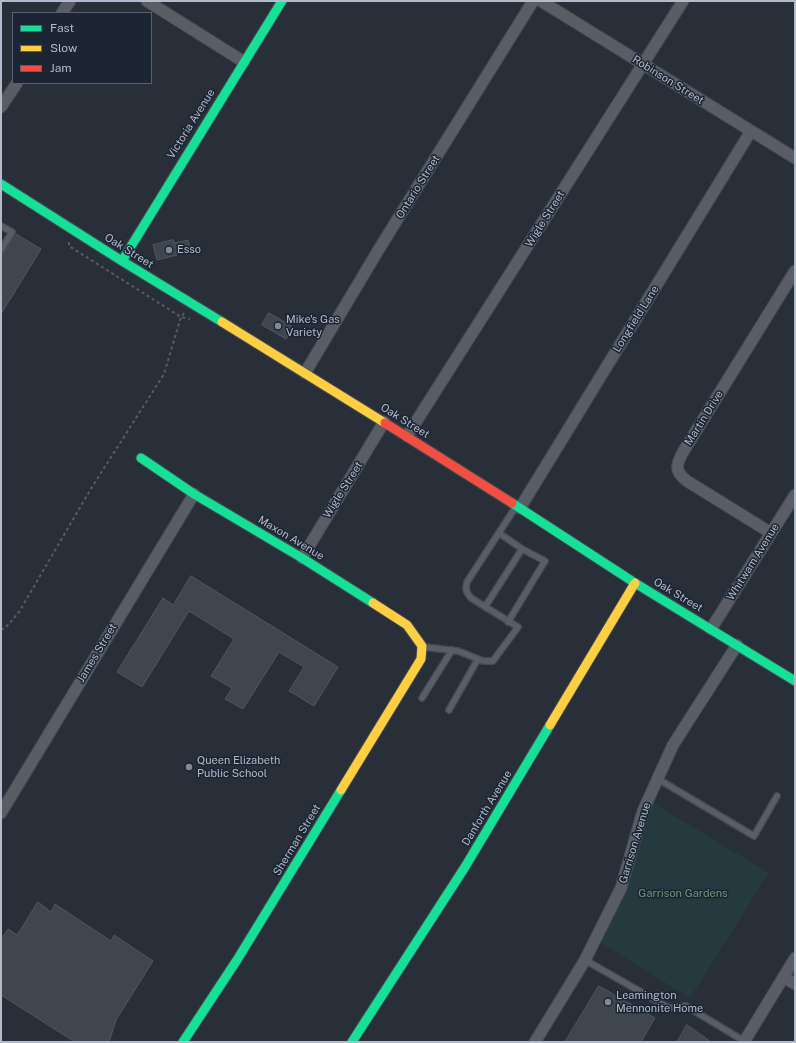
<!DOCTYPE html>
<html>
<head>
<meta charset="utf-8">
<style>
  body { margin:0 }
  #map { position:relative; width:796px; height:1043px; overflow:hidden; background:#282f39; font-family:"Public Sans",sans-serif }
  canvas { display:block }
  .frame { position:absolute; inset:0; border:2px solid #b2bbca; pointer-events:none }
  .legend { position:absolute; left:12px; top:12px; width:140px; height:72px; box-sizing:border-box; background:#1b2534; border:1px solid #576170; margin:0; padding:5px 7px; list-style:none; font-size:12px; color:#b2bbca }
  .legend li { display:flex; align-items:center; gap:8px; height:20px }
  .legend b { width:20px; border:1px solid #576170 }
</style>
</head>
<body>
<div id="map">
<canvas width="796" height="1043"></canvas>
<div class="frame"></div>
<ul class="legend">
<li><b style="height:5px;background:#16e098"></b>Fast</li>
<li><b style="height:5px;background:#ffcf43"></b>Slow</li>
<li><b style="height:5px;background:#f24e42"></b>Jam</li>
</ul>
</div>
<script>
const ctx = document.querySelector('canvas').getContext('2d');
ctx.lineJoin = 'round';
function fill(path, color) { ctx.fillStyle = color; ctx.fill(path, 'evenodd'); }
function stroke(path, color, width, dash) { ctx.strokeStyle = color; ctx.lineWidth = width; ctx.lineCap = dash ? 'butt' : 'round'; ctx.setLineDash(dash || []); ctx.stroke(path); }
function drawText(font, color, halo, rows, align = 'center') {
  ctx.font = font + ' "Public Sans",sans-serif'; ctx.lineWidth = 3; ctx.setLineDash([]); ctx.textBaseline = 'middle'; ctx.strokeStyle = halo; ctx.fillStyle = color; for (const [text, x, y, turn = 0] of rows) {
    ctx.save(); ctx.translate(x, y); ctx.rotate((+turn || 0) * Math.PI / 180); ctx.textAlign = isNaN(turn) ? turn : align; if (halo) ctx.strokeText(text, 0, 0); ctx.fillText(text, 0, 0); ctx.restore();
  }
}
fill(new Path2D(`
  M648,800L769,873L690,998L595,939L621,888Z`), '#253a3f');
const building = new Path2D(`
  M16,234L41,249L1,314V258Z
  M173,240L174,243L188,240L190,249L176,252L177,255L157,260L153,245Z
  M269,313L293,327L286,339L262,325Z
  M191,576L338,667L314,706L289,691L304,667L279,652L243,709L225,699L232,688L211,676L234,639L189,611L142,687L117,672L163,598L173,605Z
  M38,902L51,912L55,904L111,941L114,935L153,961L116,1020L109,1042H75L1,995V940L8,929L17,935Z
  M599,986L655,1018L641,1042H565Z
  M687,1025L711,1042H677Z`);
fill(building, '#40464e');
stroke(building, '#505760', 1);
const lane = new Path2D(`
  M1,226L12,232L1,250
  M499,533L522,549L545,561L508,622
  M485,607L522,549
  M424,647L458,651L483,661H493L518,627L471,598C466,592 465,589 467,582L515,508
  M422,698L452,650
  M449,710L478,659
  M658,779L754,836L777,796
  M585,960L669,1008L686,1006L744,1041`);
const street = new Path2D(`
  M147,1L244,62
  M541,1L795,158
  M62,13L70,1
  M1,107L17,83
  M305,373L379,249L533,1
  M407,436L683,1
  M520,508L751,131
  M771,533L687,481C674,471 676,465 683,452L795,271
  M302,558L384,422
  M711,629L795,495
  M1,813L194,494
  M783,977L795,984
  M535,1042L585,960L621,888L643,811L673,745L737,645
  M744,1042L795,958`);
const fast = new Path2D(`
  M1,184L122,261L222,322
  M122,261L282,1
  M141,458L194,494L302,558L373,603
  M512,503L635,583L795,681
  M183,1042L237,960L341,790
  M352,1042L465,867L550,725`);
const slow = new Path2D(`
  M222,322L385,423
  M550,725L635,583
  M341,790L421,659L422,646L407,625L373,603`);
const jam = new Path2D(`
  M385,423L512,503`);
stroke(lane, '#454a51', 8);
stroke(street, '#454a51', 13);
stroke(fast, '#454a51', 11);
stroke(slow, '#454a51', 11);
stroke(jam, '#454a51', 11);
stroke(new Path2D(`
  M69,242V246L181,317L190,319
  M1,630L8,625L19,612L92,487L164,374L181,317L184,313`), '#565d64', 2, [3, 3]);
stroke(lane, '#595e66', 5.5);
stroke(street, '#595e66', 11);
stroke(fast, '#16e098', 9);
stroke(slow, '#ffcf43', 9);
stroke(jam, '#f24e42', 9);
for (const [x, y, r, color] of [
  [169,250,4,"#828a97"],
  [278,326,4,"#828a97"],
  [189,767,4,"#828a97"],
  [608,1002,4,"#828a97"]
]) { const dot = new Path2D(); dot.arc(x, y, r, 0, 2 * Math.PI); ctx.fillStyle = color; ctx.fill(dot); stroke(dot, '#1b2534', 1.5); }
drawText('11px', '#b2bbca', '#1b2534', [
  ["Robinson Street",668,80,32],
  ["Victoria Avenue",191,124,-58],
  ["Ontario Street",418,187,-58],
  ["Wigle Street",545,219,-58],
  ["Oak Street",129,251,32],
  ["Longfield Lane",636,319,-58],
  ["Martin Drive",704,418,-58],
  ["Oak Street",405,421,32],
  ["Wigle Street",343,490,-58],
  ["Maxon Avenue",291,538,31],
  ["Whitwam Avenue",753,562,-58],
  ["Oak Street",678,595,31],
  ["James Street",97,653,-59],
  ["Danforth Avenue",487,808,-59],
  ["Sherman Street",297,840,-59],
  ["Garrison Avenue",635,843,-73]
]);
drawText('11px', '#b2bbca', '#1b2534', [
  ["Esso",177,250],
  ["Mike's Gas",286,320],
  ["Variety",286,333],
  ["Queen Elizabeth",197,761],
  ["Public School",197,774],
  ["Leamington",616,996],
  ["Mennonite Home",616,1009]
], 'left');
drawText('11px', '#679d75', '#1b2534', [
  ["Garrison Gardens",683,894]
]);
</script>
</body>
</html>
